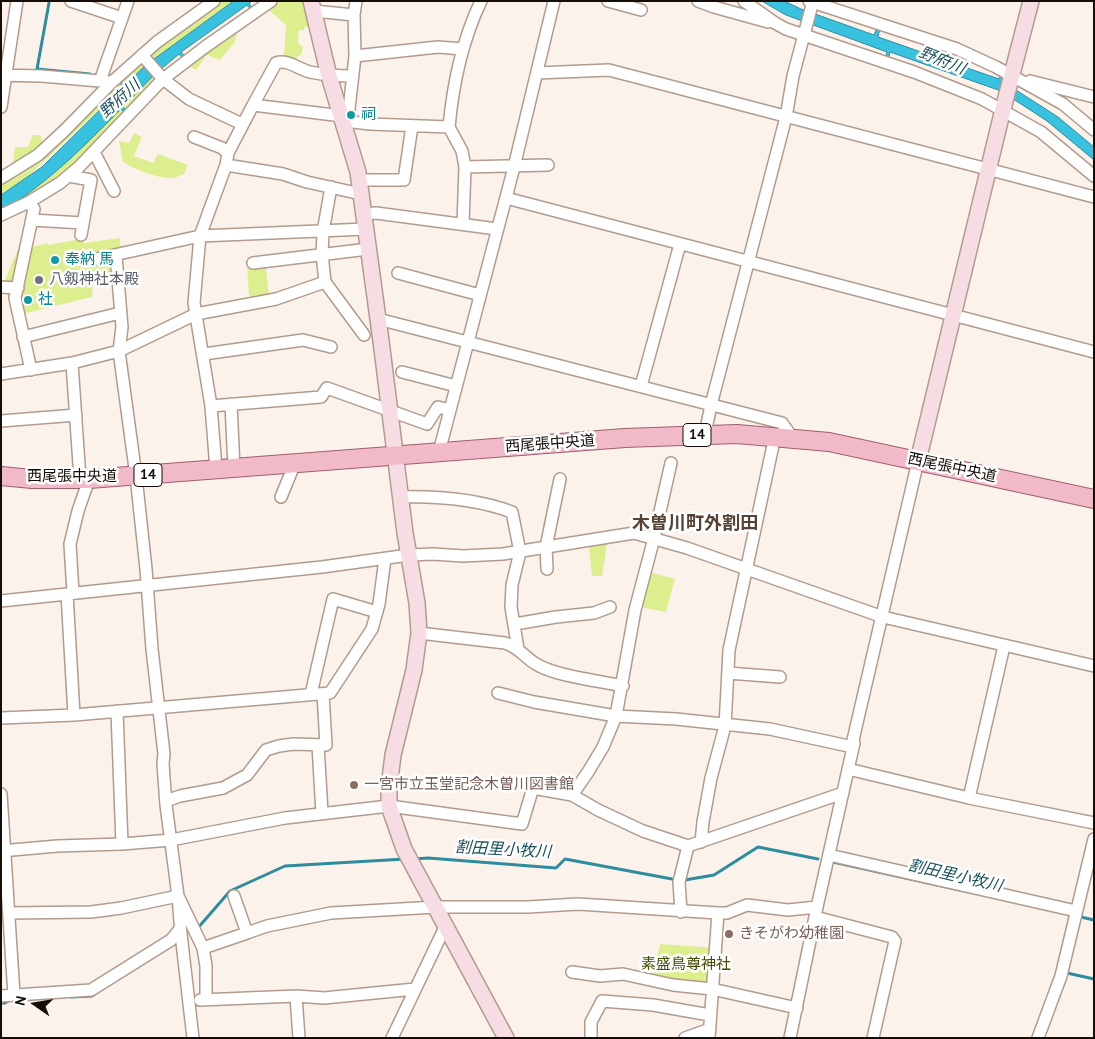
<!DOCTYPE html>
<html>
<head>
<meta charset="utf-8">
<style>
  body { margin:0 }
  #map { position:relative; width:1095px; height:1039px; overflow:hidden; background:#fcf2ec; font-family:"PT Sans",sans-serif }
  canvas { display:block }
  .frame { position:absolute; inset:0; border:2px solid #150d08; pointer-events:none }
  .north { position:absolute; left:10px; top:979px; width:50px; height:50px; -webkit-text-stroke:4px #fff; paint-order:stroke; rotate:283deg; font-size:14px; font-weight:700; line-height:20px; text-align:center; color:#150d08 }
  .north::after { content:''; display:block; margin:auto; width:18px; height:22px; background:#150d08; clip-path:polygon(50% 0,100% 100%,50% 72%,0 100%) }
</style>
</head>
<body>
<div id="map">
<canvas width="1095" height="1039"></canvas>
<div class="frame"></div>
<div class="north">N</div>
</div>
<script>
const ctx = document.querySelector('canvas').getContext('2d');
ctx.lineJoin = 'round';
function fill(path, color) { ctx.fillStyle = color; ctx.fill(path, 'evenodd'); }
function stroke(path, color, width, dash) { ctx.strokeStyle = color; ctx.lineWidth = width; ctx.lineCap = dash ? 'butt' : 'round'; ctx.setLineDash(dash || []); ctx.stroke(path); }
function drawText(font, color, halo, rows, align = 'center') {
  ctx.font = font + ' "PT Sans","Noto Sans JP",sans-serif'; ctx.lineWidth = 5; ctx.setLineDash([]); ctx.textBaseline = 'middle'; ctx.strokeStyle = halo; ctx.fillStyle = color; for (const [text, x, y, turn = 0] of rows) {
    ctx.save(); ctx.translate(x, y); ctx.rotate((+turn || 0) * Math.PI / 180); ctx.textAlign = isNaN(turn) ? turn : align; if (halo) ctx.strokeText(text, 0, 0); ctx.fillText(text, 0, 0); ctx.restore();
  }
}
fill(new Path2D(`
  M217,1H234L152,61L149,57V51Z
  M276,1H305L313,30L305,26L304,30H299L298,43L303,47L301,55L297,56L296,61L284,56L286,25L269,10Z
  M228,32L237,33L235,42L220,60L207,55L196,70L191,67Z
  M138,61L146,65L22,182L1,193V180L22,164L13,163L15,147H28L33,135H41L43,150Z
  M154,75L157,77L156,83L70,167L25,202L8,207L49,178L98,132Z
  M134,133L142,137L134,156L153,163L158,154L188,165L184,174C180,175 176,178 172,178C159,179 134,169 123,162L119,141L129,143Z
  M120,238L121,262L115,272L93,276L92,297L22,314H11L5,280L17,251L48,243L47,247L48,245L81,239L83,243Z
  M265,262L269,294L252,298L249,296L247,265Z
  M608,537L602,576H592L588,540Z
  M649,572L675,579L666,612L640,607Z
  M660,944L715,948L712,989L652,980Z`), '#ddee8f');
const water = new Path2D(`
  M234,1H252L249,3L254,11L253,12L247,5L181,52L187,58L184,60L179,54L154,75L123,107L127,111L125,113L121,109C93,137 66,165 34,189C24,196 14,205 1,209V195L42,167L123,87L118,81L119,80L125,85L146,65Z
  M762,1H784L801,9L874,35L877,28H880L878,37L999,79L1003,72L1005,73L1002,81L1058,117L1094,147V160L1047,121L1001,91L890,52L888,60L885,59L887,52L786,15Z`);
fill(water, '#38c2e0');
stroke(water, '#2e8c9f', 1);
stroke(new Path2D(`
  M49,3L37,69L90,74
  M414,859L428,858L556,868L565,859L672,879L685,880L714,875L758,847L818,859
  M833,862L969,892
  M1081,917L1094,920
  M197,929L230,891L285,866L405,859
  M1067,973L1094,979
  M71,997L92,996L96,993
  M1,1003H5L9,1000`), '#2e8c9f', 3);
const street = new Path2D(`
  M71,1L122,18
  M608,1L641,10
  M698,1L714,7L768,22
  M744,1L775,23L786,29L914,72L982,99L1041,132L1094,176
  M809,1L957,49L996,67L1063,104L1094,130
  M314,11L354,15
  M142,55L163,79L189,99L242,124
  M355,56L438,47L463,49
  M537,73L609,70L1094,197
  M1,75L41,76L112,82
  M100,81L128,1
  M1030,81L1094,97
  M253,105L276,63C288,59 298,69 310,72C324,75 338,76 353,76
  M1,107L17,1
  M342,116L353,122L370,124L449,127C453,83 462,41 481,1
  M449,127L462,151L465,167L463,224
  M194,137L222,148L228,153
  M94,152L114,191
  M226,165L283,174L307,182L361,194
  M465,167L548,165
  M69,176L91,180L81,235
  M1,178L38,155L65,130L112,82L157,42L214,1
  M359,180H404L412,126
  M506,198L1094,352
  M29,202L34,209L15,298L31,370
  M363,214L376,213L497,229
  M1,215L29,202L60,183L79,167L163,79L205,47L271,1
  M32,220L83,223
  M116,256L122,327L119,351L136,476L146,569L152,649L164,754L163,764L166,805L178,896L181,934L193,1038
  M96,259L200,236L366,229
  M253,263L368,249
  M398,273L480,295
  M325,282L322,254L323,232L331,187
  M1,287L18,288
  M378,319L782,423L792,437
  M23,337L120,313
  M204,354L303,340L331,347
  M72,363L80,479
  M402,372L456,386
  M1,374L72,363L119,351L196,314L276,299L325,282L364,335
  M641,386L680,244
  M231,404L234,468
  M211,406L321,397L327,388L427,424L438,407L450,410
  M1,421L76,415
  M705,434L711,405L786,117L793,76L813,1
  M439,452L514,167L554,1
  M216,469L211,406L194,303L200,236L226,165L228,153L253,105L342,116L349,109L355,56L354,15L356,1
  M281,497L295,463
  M401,497C438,496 476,499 512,512L520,552L512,585L511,607L518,649
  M547,569L546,547L560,479
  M73,593L70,544L78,511L89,479
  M67,594L74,715
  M1,601L322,567L409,555L433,554L463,556L503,554L634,533L687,548L883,617L1094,666
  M515,624L556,617L594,613L610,607
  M419,633L505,643C519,647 524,657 536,664C555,676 600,681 623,686
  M728,673L780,677
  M498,693L534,702L616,716L676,719L770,729L853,747
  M311,694L333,599L377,612
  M117,711L122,844
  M1,718L74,715L330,693L372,629L379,604L385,559
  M318,745L322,813
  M848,769L969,798L1094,823
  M1,794L14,995
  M572,795L588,772L603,747L616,716L635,610L654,538L671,463
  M969,798L1004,646
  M166,801L180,796L223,788L247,775L266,750L279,746L293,744L326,745L323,694
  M701,842L703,822L711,778L725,726L729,650L775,436
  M1,851L57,846L122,844L171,840L285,818L389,806L522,824L533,788L572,795L598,810L643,831L688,846L843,793
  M829,855L1076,911
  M234,896L247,933L267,926L331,913L436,907H528L578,904L718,913H727L747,905L788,910L817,907
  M681,912L679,882L688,846
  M9,913L91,912L121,908L178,896L203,948L206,966V999
  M815,917L892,937L895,941L873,1038
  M203,948L247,933
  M572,972L600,976L623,974L673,985L712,989L797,1008
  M1,996L91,990L171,940L180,929
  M296,996L299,1038
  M200,1000L296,996L324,998L415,989
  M392,1038L446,925
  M591,1038V1022L602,1001L653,1005L710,1015
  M685,1038L710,1029
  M709,1038L718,913
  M790,1038L817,907L854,743L853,740L918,461
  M1038,1038L1061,976L1094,839`);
const secondary = new Path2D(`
  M311,1L329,76L358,172L381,341L405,533L417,603L419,633L414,670L393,755L389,787V806L404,849L506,1038
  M918,461L1003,109L1031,1`);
const primary = new Path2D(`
  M1,476L32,479H89L625,438L737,434L829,442L1094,499`);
stroke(street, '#b29b8d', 14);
stroke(secondary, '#b29b8d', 18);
stroke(primary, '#9f5f6d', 20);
stroke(street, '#fff', 11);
stroke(secondary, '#f8dce3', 15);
stroke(primary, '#f2b9c8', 18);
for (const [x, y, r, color] of [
  [351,115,5,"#0f9aa8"],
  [55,260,5,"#0f9aa8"],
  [39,280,5,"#6b7280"],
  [28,300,5,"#0f9aa8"],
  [354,785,5,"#8d6e63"],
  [729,934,5,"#8d6e63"]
]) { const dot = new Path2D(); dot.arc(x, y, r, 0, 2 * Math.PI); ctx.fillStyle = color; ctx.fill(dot); stroke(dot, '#fff', 2); }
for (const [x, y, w] of [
  [697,435,28],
  [148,475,28]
]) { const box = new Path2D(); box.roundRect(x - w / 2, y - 11.5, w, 23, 4); ctx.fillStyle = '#fff'; ctx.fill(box); stroke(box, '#150d08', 1); }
drawText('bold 14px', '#150d08', null, [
  ["14",697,435],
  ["14",148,475]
]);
drawText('15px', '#0d838f', '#fff', [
  ["祠",361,115],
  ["奉納 馬",65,260],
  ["社",38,300]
], 'left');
drawText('15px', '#5b616d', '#fff', [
  ["八剱神社本殿",49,280]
], 'left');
drawText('15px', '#150d08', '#fff', [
  ["西尾張中央道",550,444,-4],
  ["西尾張中央道",952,468,12],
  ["西尾張中央道",72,477]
]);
drawText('15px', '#785e54', '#fff', [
  ["一宮市立玉堂記念木曽川図書館",364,785],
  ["きそがわ幼稚園",739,934]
], 'left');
drawText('15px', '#444c02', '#fff', [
  ["素盛鳥尊神社",686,965]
]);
drawText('italic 16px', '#19515d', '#fff', [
  ["野府川",942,61,22],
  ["野府川",120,99,-42],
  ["割田里小牧川",503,850,3],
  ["割田里小牧川",955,876,13]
]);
drawText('bold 18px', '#564336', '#fff', [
  ["木曽川町外割田",695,524]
]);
</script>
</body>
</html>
